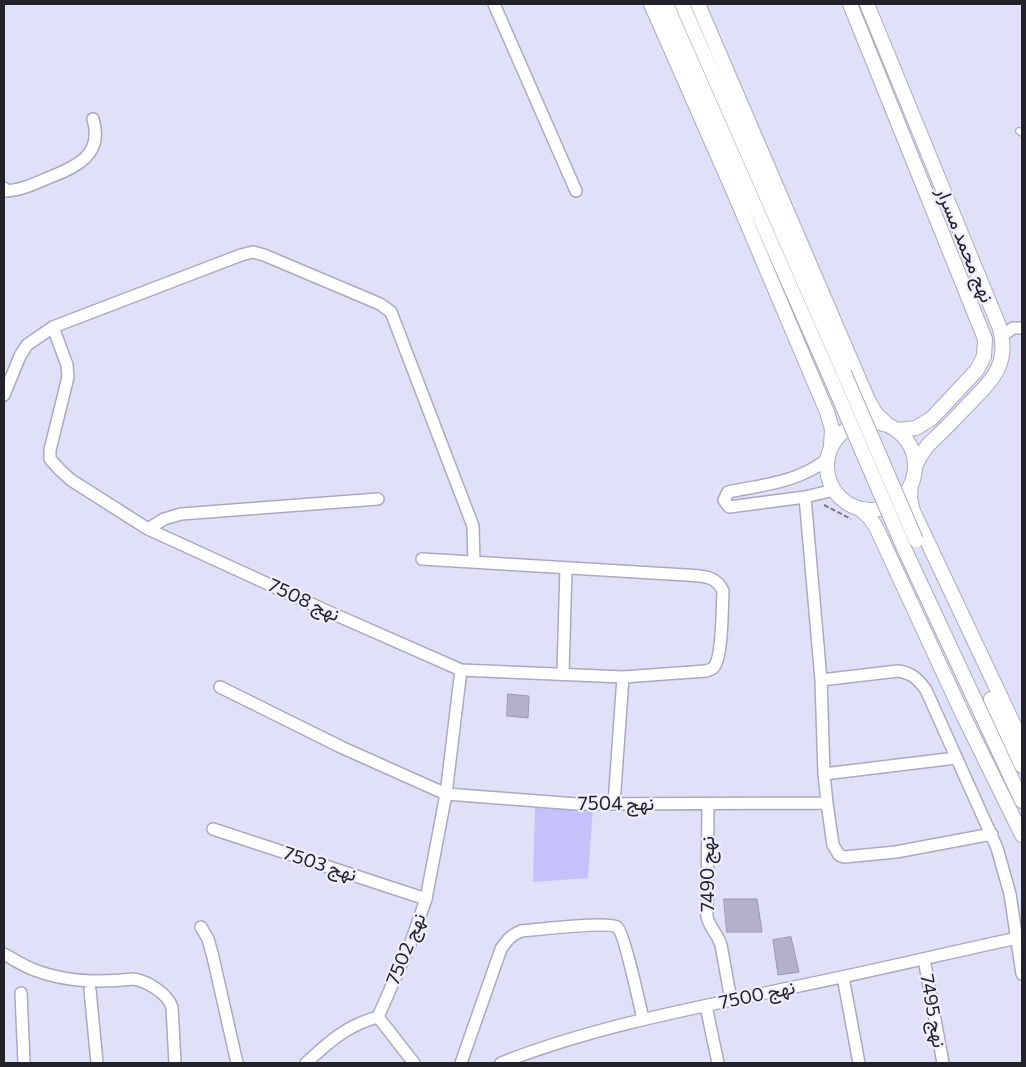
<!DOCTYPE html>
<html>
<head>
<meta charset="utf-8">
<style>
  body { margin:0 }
  #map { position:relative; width:1026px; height:1067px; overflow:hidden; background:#e1e0f9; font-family:Commissioner,sans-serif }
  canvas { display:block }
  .frame { position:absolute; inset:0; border:5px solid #23222b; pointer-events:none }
</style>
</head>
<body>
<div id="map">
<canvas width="1026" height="1067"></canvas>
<div class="frame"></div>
</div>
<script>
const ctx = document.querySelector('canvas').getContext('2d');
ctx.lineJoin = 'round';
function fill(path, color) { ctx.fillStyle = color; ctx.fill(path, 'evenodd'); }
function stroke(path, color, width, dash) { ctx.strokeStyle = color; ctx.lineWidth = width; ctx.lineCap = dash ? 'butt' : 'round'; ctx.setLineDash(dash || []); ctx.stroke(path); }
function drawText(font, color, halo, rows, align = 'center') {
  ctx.font = font + ' Commissioner,Vazirmatn,sans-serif'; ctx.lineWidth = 4.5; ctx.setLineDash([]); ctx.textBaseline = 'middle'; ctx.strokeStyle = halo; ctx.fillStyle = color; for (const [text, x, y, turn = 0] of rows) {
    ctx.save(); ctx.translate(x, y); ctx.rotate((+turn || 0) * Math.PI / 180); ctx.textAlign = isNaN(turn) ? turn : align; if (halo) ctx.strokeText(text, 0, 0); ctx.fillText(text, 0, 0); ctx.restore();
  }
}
fill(new Path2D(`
  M535,807L593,808L588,878L533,882Z`), '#c6c1fa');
const building = new Path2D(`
  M508,694L529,696L528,718L507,716Z
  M724,899H757L762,932H727Z
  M791,937L799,972L778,975L773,940Z`);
fill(building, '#b3b1c9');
stroke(building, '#9998af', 1);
const service = new Path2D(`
  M1019,131L1022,133`);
const minor = new Path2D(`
  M494,4L576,191
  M4,188L7,191C21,190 34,184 48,178C76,167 104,155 93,119
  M53,327L67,365L68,377L50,450V459L60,470L71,480L148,529L327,611L461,670L623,677L706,671C708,670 711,670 713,668C723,659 722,605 723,591C716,575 701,576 686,575L422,559
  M1002,336L1013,328H1022
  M4,395L20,356L27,345L53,327L241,255L253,252L264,255L380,304L391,312L473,526L474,562
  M827,459C800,482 762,485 728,492L724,500L729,507L805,497L834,490
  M805,497L821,680L824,774L827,803
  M148,529L164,519L181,514L378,499
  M563,673L566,568
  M821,680L898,671C912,673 918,679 926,690L997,848L1010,894L1022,974
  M220,687L343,748L446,794L577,804L827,803L833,845L839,855L844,857L896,852L992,834
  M824,774L956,758
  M614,804L623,677
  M708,804L707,917C710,928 718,935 721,945L731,1000
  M213,829L426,899
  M201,927L208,939L213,957L237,1063
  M4,954C13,959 22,965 32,969C64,982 99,983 133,979C147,981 167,993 172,1007L175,1063
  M924,959L943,1063
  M843,977L859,1063
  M90,990L97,1063
  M21,993L24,1063
  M706,1006L718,1063
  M378,1017L414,1063
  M306,1063C329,1042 347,1025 378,1017L411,942L426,899L446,794L461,670
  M461,1063L501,949C507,940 511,935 521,931C536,930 607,921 617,927C624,932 640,1006 643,1019
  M501,1063C595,1026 695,1008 794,987C869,972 943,954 1017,938`);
const tertiary = new Path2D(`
  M651,4L735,195L827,412L832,429L831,446
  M666,4L831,379
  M682,4L844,373
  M698,4L868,400L876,414L888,425
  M850,4L985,339L984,356L977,370L932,418L916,428L897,430
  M867,4L999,326C1011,365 991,381 966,407C954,420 941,433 928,445L921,455L915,466
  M827 466a44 44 0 1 1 88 0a44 44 0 1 1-88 0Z
  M911,484L910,498L913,511L1022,742
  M859,508L869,517L876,527L963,715L1022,835
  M903,546L1022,801
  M991,699L1022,766`);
stroke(service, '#aba9c1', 8);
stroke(minor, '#aba9c1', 14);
stroke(tertiary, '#aba9c1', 16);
stroke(new Path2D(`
  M824,505L851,519`), '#797888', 2, [5, 2.5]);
stroke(service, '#fff', 5.5);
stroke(minor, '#fff', 11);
stroke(tertiary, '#fff', 14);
const tertiaryBridge = new Path2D(`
  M844,373L916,540
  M831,379L903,546`);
stroke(tertiaryBridge, '#aba9c1', 16, []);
stroke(tertiaryBridge, '#fff', 14);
drawText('19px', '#23222b', '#efeefe', [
  ["نهج محمد مسرار",965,245,68],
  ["نهج 7508",304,600,25],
  ["نهج 7504",616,804],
  ["نهج 7503",320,864,18],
  ["نهج 7490",708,874,-90],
  ["نهج 7502",406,949,-68],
  ["نهج 7500",757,995,-12],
  ["نهج 7495",933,1011,80]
]);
</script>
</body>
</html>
